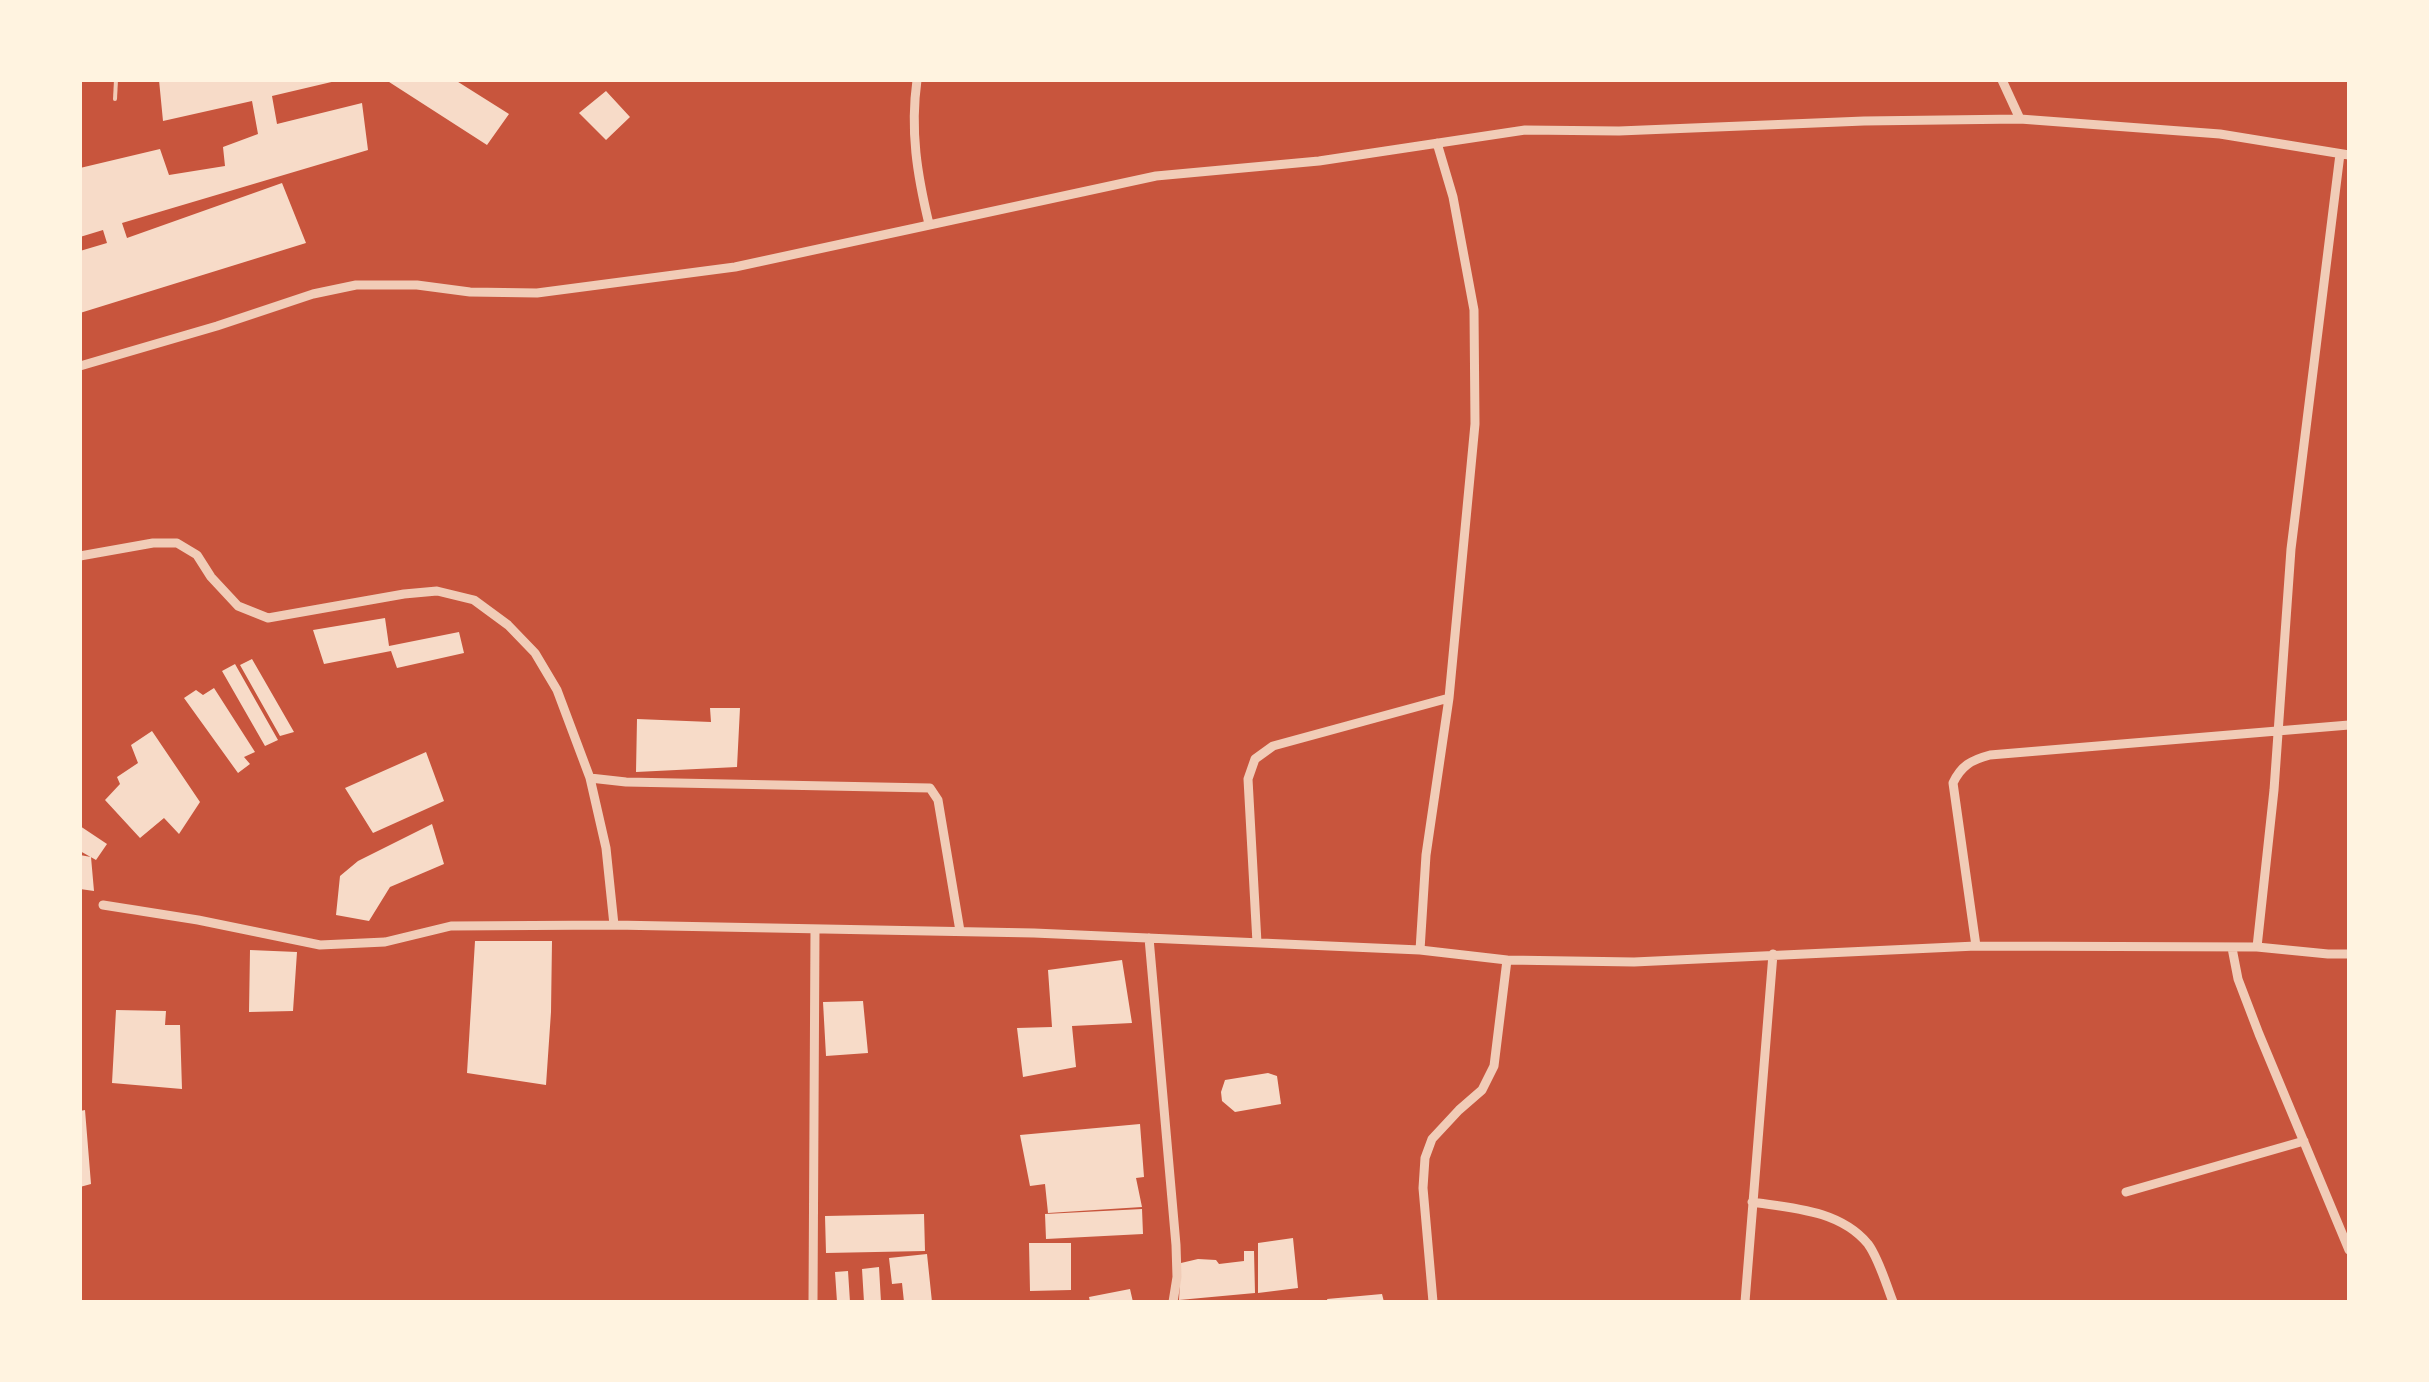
<!DOCTYPE html>
<html>
<head>
<meta charset="utf-8">
<style>
  body { margin:0 }
  #map { position:relative; width:2429px; height:1382px; overflow:hidden; background:#c8553d; font-family:"Nunito Sans",sans-serif }
  canvas { display:block }
  .frame { position:absolute; inset:0; border:82px solid #fff3e0; pointer-events:none }
</style>
</head>
<body>
<div id="map">
<canvas width="2429" height="1382"></canvas>
<div class="frame"></div>
</div>
<script>
const ctx = document.querySelector('canvas').getContext('2d');
ctx.lineJoin = 'round';
function fill(path, color) { ctx.fillStyle = color; ctx.fill(path, 'evenodd'); }
function stroke(path, color, width, dash) { ctx.strokeStyle = color; ctx.lineWidth = width; ctx.lineCap = dash ? 'butt' : 'round'; ctx.setLineDash(dash || []); ctx.stroke(path); }
fill(new Path2D(`
  M159,80H340L272,96L277,124L362,103L368,150L122,223L127,238L282,183L306,243L80,313V251L107,243L103,230L80,237V168L160,149L169,175L225,166L223,147L258,134L252,101L163,121Z
  M386,80H455L509,114L487,145Z
  M606,91L630,117L606,140L579,113Z
  M385,618L389,646L459,632L464,653L397,668L391,651L324,664L313,630Z
  M252,659L294,732L280,736L240,665Z
  M235,664L278,740L265,746L222,671Z
  M214,688L255,752L244,757L250,764L238,773L184,698L196,690L203,695Z
  M710,708H740L737,767L636,772L637,719L711,722Z
  M152,731L200,802L179,834L164,818L140,838L105,800L120,784L117,777L138,763L131,745Z
  M426,752L444,801L373,833L345,788Z
  M432,824L444,864L390,887L369,921L336,915L340,876L358,861Z
  M80,826L107,844L96,860L80,851Z
  M80,855L91,857L94,891L80,889Z
  M475,941H552L551,1012L546,1085L467,1073Z
  M250,950L297,952L293,1011L249,1012Z
  M1122,960L1132,1023L1072,1026L1076,1067L1023,1077L1017,1028L1052,1027L1048,970Z
  M863,1001L868,1053L826,1056L823,1002Z
  M116,1010L166,1011L165,1025H180L182,1089L112,1083Z
  M1268,1073L1277,1076L1281,1104L1235,1112L1222,1101L1221,1092L1225,1080Z
  M85,1110L91,1184L80,1187V1111Z
  M1140,1124L1144,1177L1136,1178L1142,1207L1048,1213L1045,1184L1030,1186L1020,1135Z
  M1142,1209L1143,1234L1046,1239L1045,1214Z
  M924,1214L925,1251L826,1253L825,1216Z
  M1293,1238L1298,1288L1258,1293V1243Z
  M1029,1243H1071V1290L1030,1291Z
  M1244,1251H1254L1255,1293L1179,1300L1181,1263L1198,1259L1216,1260L1219,1264L1244,1261Z
  M927,1254L932,1302H904L902,1283L892,1284L889,1258Z
  M879,1267L881,1302H864L862,1269Z
  M848,1271L850,1302H837L835,1272Z
  M1130,1289L1133,1302H1090L1089,1297Z
  M1382,1294L1384,1302H1328L1327,1299Z`), '#f7dbc8');
stroke(new Path2D(`
  M115,99L116,80`), '#f1ccb7', 4);
stroke(new Path2D(`
  M917,80C910,131 917,174 929,224
  M2002,80L2020,119
  M80,366L217,326L313,294L356,285H417L470,292L537,293L735,267L1156,176L1319,161L1525,130L1619,131L1864,121L2020,119L2220,134L2349,155
  M80,556L153,543H177L197,555L211,577L238,606L268,618L404,594L437,591L474,600L508,625L535,653L557,690L590,778L606,848L614,925
  M590,778L626,782L930,788L938,800L960,931
  M103,905L198,920L320,945L385,942L451,926L614,925L1034,933L1420,950L1507,960L1634,962L1976,946L2257,947L2328,954H2349
  M1149,938L1176,1245L1177,1277L1173,1302
  M1257,943L1248,779L1255,759L1273,746L1449,698
  M1976,946L1953,783C1961,766 1971,760 1990,755L2349,725
  M2257,947L2274,790L2291,549L2340,154
  M2232,948L2238,979L2259,1034L2349,1250
  M1420,950L1426,855L1449,698L1475,424L1474,310L1453,197L1437,143
  M2126,1192L2304,1141
  M1752,1202C1792,1208 1840,1210 1868,1244C1879,1259 1886,1284 1893,1302
  M813,1302L815,929
  M1433,1302L1423,1188L1425,1158L1432,1139L1459,1110L1482,1090L1494,1066L1507,960
  M1745,1302L1773,954`), '#f1ccb7', 9);
</script>
</body>
</html>
